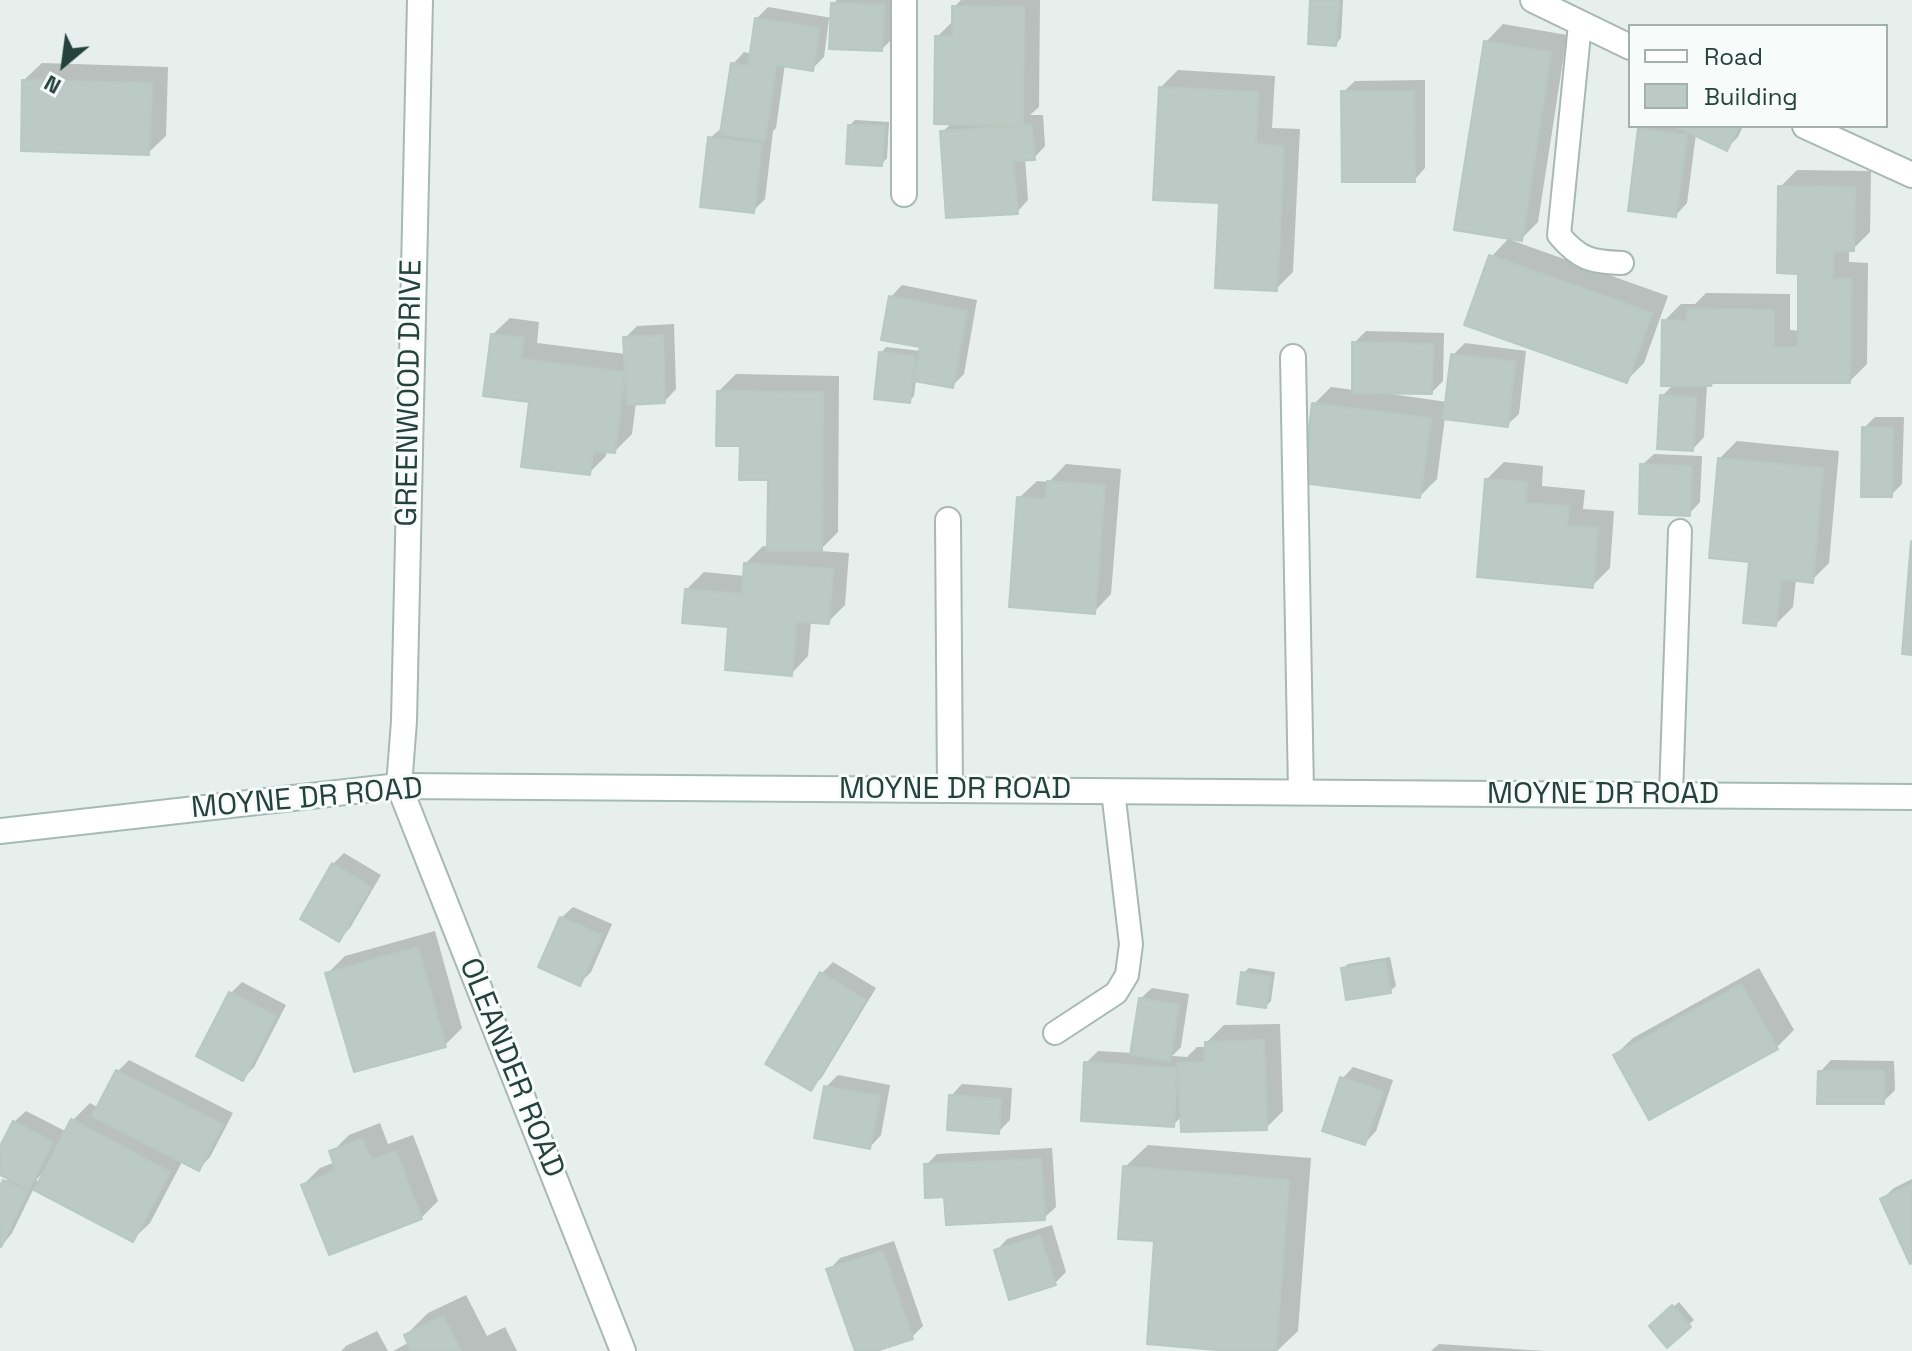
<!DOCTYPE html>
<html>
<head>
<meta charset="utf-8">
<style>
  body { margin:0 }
  #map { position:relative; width:1912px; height:1351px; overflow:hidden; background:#e6efeb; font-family:"Space Grotesk",sans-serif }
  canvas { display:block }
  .legend { position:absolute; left:1628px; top:24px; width:260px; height:104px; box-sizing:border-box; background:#f7fbf9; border:2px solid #a3b1ad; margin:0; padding:10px 14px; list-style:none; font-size:24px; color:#24423a }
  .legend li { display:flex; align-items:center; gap:16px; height:40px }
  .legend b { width:40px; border:2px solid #a3b1ad }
  .north { position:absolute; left:24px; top:24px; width:80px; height:80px; -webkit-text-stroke:6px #f7fbf9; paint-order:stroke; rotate:209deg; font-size:22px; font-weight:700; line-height:32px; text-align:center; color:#24423a }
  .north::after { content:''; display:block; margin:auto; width:28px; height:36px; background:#24423a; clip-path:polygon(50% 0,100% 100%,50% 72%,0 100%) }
</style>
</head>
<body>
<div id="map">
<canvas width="1912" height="1351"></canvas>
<ul class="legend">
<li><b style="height:10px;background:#fff"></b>Road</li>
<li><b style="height:22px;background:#bbcac4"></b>Building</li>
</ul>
<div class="north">N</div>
</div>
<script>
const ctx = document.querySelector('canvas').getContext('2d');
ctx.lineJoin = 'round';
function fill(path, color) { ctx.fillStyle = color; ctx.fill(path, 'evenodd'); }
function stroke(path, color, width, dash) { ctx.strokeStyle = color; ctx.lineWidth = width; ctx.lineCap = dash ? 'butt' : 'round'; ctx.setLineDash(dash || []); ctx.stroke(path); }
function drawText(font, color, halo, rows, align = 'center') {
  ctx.font = font + ' "Space Grotesk",sans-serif'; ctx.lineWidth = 6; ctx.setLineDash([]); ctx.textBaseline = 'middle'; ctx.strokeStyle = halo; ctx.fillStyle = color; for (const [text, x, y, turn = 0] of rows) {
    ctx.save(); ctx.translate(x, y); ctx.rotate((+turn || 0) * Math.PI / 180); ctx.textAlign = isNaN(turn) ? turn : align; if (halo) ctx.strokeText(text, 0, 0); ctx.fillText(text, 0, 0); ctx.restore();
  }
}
fill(new Path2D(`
  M837,0H895L893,38L882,49L829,19L824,57L812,69L785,64L776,128L773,131L765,199L753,211L710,138L724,126L733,64L744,52L752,54L756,19L768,7L832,18L833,4Z
  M961,0H1040L1039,107L1030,115H1043L1045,146L1034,158H1025L1028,200L1017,212L942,132L952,123L937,37L954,20V7Z
  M1312,0H1343L1341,38L1336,44Z
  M1503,24L1567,35L1538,222L1521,239L1486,42Z
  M42,63L168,67L166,136L148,153L24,80Z
  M1178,70L1275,76L1272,128L1300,129L1293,272L1276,289L1221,201L1161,87Z
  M1425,80V168L1414,180L1343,92L1355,81Z
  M855,120L889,122L887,158L882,164L850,125Z
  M1643,126H1743L1738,137L1726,149L1696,134L1687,203L1676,215L1640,129Z
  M1797,170L1871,171L1870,232L1853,249H1849V262L1868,263L1867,364L1850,381H1714L1707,384L1704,437L1693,449L1662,396L1674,384L1664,321L1681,304H1695L1706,293L1790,294V330L1800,331V272L1780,187Z
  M1508,239L1668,296L1644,363L1627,380L1491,257Z
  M902,285L977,300L964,374L952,386L916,379L914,396L909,401L881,353L886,347L921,351L922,345L891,297Z
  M510,318L539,322L537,343L626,354L625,338L637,326L674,324L676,389L665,401L636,402L632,434L615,451L607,450L606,456L589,473L531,400L492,335Z
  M1366,331L1444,333L1443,381L1432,392H1391V394L1447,402L1453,355L1465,343L1526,351L1519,414L1507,425L1445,417L1437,479L1420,496L1314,404L1331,387L1354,390V343Z
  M736,374L839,376L838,532L819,551L849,553L845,605L828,622L811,621L808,656L791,674L687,589L704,572L745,576L746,563L763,546L769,547L770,478L742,444L719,391Z
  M1875,417H1904L1902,484L1891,495L1864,428Z
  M1737,441L1839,451L1829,563L1812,580L1796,579L1793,607L1776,624L1751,560L1720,458Z
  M1654,454L1702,456L1700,502L1689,514L1642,465Z
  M1504,462L1543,466L1542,486L1585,490L1583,509L1614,511L1610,568L1592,586L1487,479Z
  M1066,464L1121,469L1111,594L1094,612L1019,498L1037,481L1049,482Z
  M344,853L381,875L350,928L339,939L333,864Z
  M573,907L612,924L591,972L580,983L561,918Z
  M435,931L462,1028L445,1045L328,973L345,956Z
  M1390,957L1396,986L1390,991L1343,969L1348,964Z
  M833,962L876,988L822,1077L811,1089L821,974Z
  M1249,968L1275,972L1271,1001L1266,1006L1243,973Z
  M1759,968L1794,1030L1777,1047L1615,1055L1633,1038Z
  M242,982L286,1005L254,1067L243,1079L230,994Z
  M1152,988L1189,994L1181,1047L1172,1056L1187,1057L1197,1047H1207V1042L1224,1025L1280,1024L1283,1111L1266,1128L1182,1116L1173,1125L1086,1063L1098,1051L1132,1053L1140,999Z
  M129,1060L233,1113L210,1157L199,1169L183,1160L150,1223L132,1240L34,1188L12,1233L0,1248V1191L9,1177L0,1172V1151L14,1122L26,1111L67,1132L73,1120L90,1103L99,1108L118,1071ZM46,1169L40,1182L36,1180Z
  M1831,1060L1894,1061L1895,1090L1883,1102L1820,1072Z
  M1353,1067L1393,1080L1376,1131L1365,1143L1342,1079Z
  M838,1075L890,1085L881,1135L870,1147L826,1087Z
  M962,1084L1012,1088L1010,1120L998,1132L951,1096Z
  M380,1123L388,1144L413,1135L438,1201L421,1218L303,1185L320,1168L335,1162L332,1152L349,1135Z
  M1148,1145L1311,1158L1298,1331L1277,1351H1252L1157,1240L1125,1167Z
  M1052,1148L1056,1207L1044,1218L946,1195L926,1165L937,1154Z
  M1912,1179V1261L1882,1199L1894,1188Z
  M1052,1225L1066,1272L1055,1283L996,1251L1007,1239Z
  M894,1241L923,1326L912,1337L869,1351H857L829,1270L840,1258Z
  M466,1295L487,1336L505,1327L517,1351H393L410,1342L406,1335L428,1313Z
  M1679,1302L1694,1320L1667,1345L1651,1326Z
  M377,1331L388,1351H341L346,1346Z
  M1439,1344L1545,1351H1431Z`), '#0003');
const building = new Path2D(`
  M1310,0H1339L1336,46L1308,44Z
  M831,3L884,5L882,51L829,49Z
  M952,6L1024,7L1023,126L934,124L935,36H952Z
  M755,18L819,28L813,71L776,65L765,141L720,134L731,63L748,66Z
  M1484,41L1551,52L1522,241L1454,230Z
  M22,80L152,83L149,155L21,151Z
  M1159,87L1258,92L1256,144L1284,146L1277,291L1215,288L1219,203L1153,200Z
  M1341,91H1414L1415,182H1342Z
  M848,125L885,126L882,166L846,164Z
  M1032,125L1035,160L1013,161L1018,214L946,218L940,131Z
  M1675,126H1739L1727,151Z
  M1638,128L1687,135L1676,217L1628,211Z
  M708,137L762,144L754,213L700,207Z
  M1778,186L1855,187L1854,251H1833V279H1851L1850,383H1712L1711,386H1661L1662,320L1687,321V309L1774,310V347H1798V274L1777,273Z
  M1489,255L1652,313L1627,383L1464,325Z
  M889,296L967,311L953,388L914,381L920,347L881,340Z
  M491,334L523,338L521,359L625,372L615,453L593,451L590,475L521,467L529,402L483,396Z
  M663,335L665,403L627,405L623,337Z
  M1352,342L1433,344L1432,394L1352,393Z
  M879,352L915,356L910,403L874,399Z
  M1451,354L1515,362L1508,427L1443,419Z
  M717,391L823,392L822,551H767L768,480H739L740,446H716Z
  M1660,395L1696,398L1693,451L1657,449Z
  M1312,403L1431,418L1420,498L1302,483Z
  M1862,427L1893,428L1892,497H1861Z
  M1718,458L1823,468L1813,583L1781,579L1776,626L1743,623L1749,562L1709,558Z
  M1640,464L1691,466L1690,516L1639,514Z
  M1485,479L1527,482L1525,503L1569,506L1567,526L1598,528L1593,588L1477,577Z
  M1047,481L1105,485L1095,614L1009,607L1017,497L1046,499Z
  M1911,541L1912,542V655L1902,654Z
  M744,563L833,569L829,624L796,622L792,676L725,670L728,627L682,623L685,589L742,594Z
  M332,863L371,887L339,942L300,919Z
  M560,917L602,935L580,986L538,967Z
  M418,947L446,1047L354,1072L325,973Z
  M1385,961L1391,993L1346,1000L1341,968Z
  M820,972L866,1000L811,1091L765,1064Z
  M1241,972L1271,977L1266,1008L1237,1004Z
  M1741,984L1778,1049L1649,1120L1613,1055Z
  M229,992L276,1016L243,1081L196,1056Z
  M1139,998L1179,1005L1170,1061L1130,1055Z
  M1264,1040L1267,1130L1181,1132L1178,1063L1205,1062V1042Z
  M1084,1062L1177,1068L1174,1127L1081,1121Z
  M116,1070L223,1125L199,1171L92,1116Z
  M1818,1071H1884V1104H1817Z
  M1340,1077L1383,1091L1365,1145L1322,1131Z
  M824,1086L880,1096L870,1149L814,1138Z
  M949,1095L1001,1099L999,1134L947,1130Z
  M71,1119L170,1172L133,1242L34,1190Z
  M13,1121L53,1142L29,1189L0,1175V1146Z
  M363,1139L371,1160L396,1151L422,1219L329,1255L301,1185L336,1171L329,1151Z
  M1041,1159L1045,1220L946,1225L944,1197L925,1198L924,1164Z
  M1123,1166L1289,1180L1276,1351H1228L1147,1344L1154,1241L1118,1239Z
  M3,1180L28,1192L1,1247L0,1186Z
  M1912,1184V1263L1910,1264L1880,1199Z
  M1040,1236L1056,1285L1009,1300L994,1250Z
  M883,1251L913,1339L876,1351H855L826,1269Z
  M1672,1305L1691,1327L1667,1348L1649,1326Z
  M443,1316L461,1351H411L404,1335Z`);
fill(building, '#bbcac4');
stroke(building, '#b8c9c2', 2);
const lane = new Path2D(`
  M1580,24L1559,235C1579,259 1591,262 1622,263
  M1671,795L1680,531
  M1055,1033L1116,993L1127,975L1131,944L1113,791`);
const street = new Path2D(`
  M420,0L404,721L399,786L623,1351
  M1533,0L1630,47
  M1805,126L1912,175
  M904,194V0
  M1293,357L1301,792
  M948,520L950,790`);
const secondary = new Path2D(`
  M0,831L399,786L1912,797`);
stroke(lane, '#a8b8b2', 26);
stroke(street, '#a8b8b2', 28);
stroke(secondary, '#a4bbb3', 28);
stroke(lane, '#fff', 22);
stroke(street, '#fff', 24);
stroke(secondary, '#fff', 24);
drawText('30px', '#24423a', '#f7fbf9', [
  ["GREENWOOD DRIVE",410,393,-89],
  ["MOYNE DR ROAD",955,790],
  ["MOYNE DR ROAD",1603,795],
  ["MOYNE DR ROAD",307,799,-5],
  ["OLEANDER ROAD",511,1068,68]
]);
</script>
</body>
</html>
